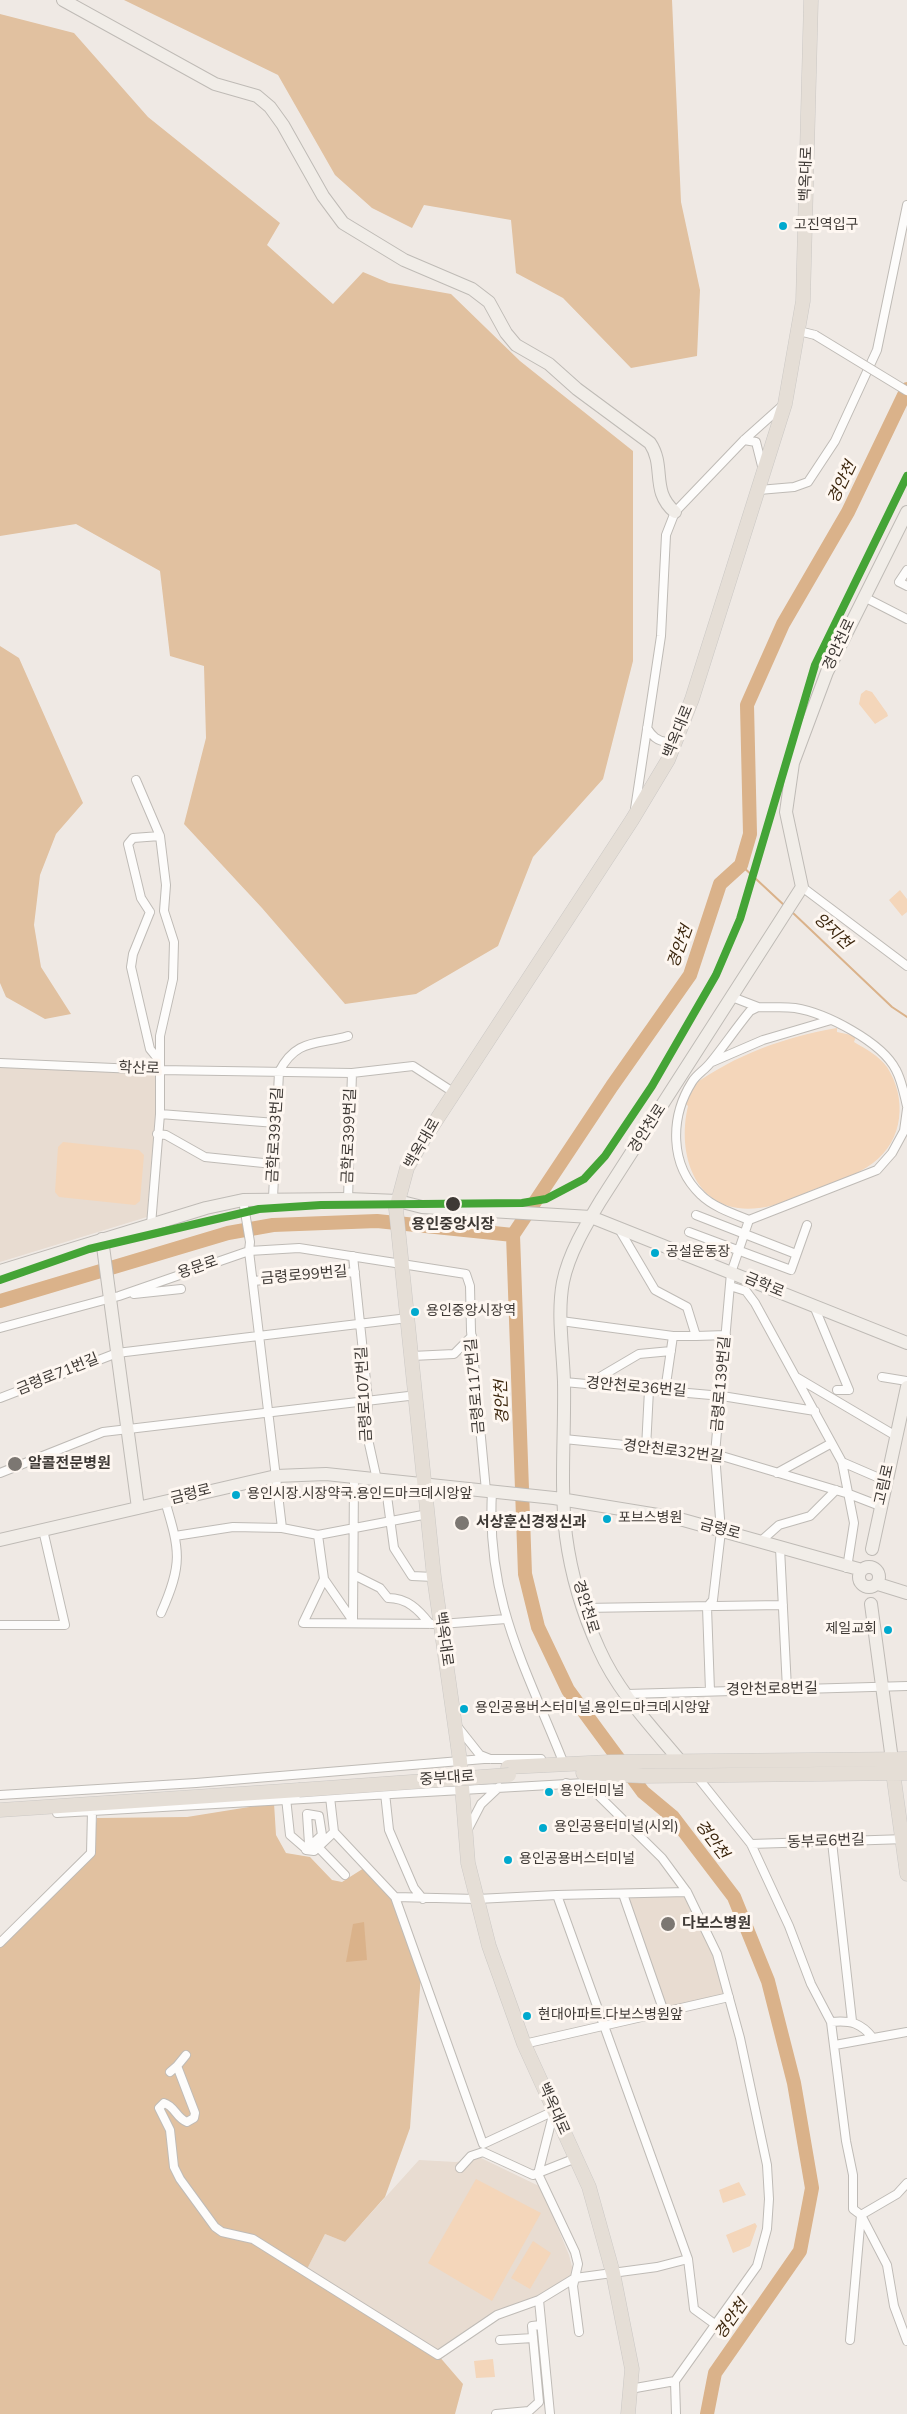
<!DOCTYPE html>
<html>
<head>
<meta charset="utf-8">
<style>
  body { margin:0 }
  canvas { display:block; background:#efe9e4 }
</style>
</head>
<body>
<canvas width="907" height="2414"></canvas>
<script>
const ctx = document.querySelector('canvas').getContext('2d');
ctx.lineJoin = 'round';
function fill(path, color) { ctx.fillStyle = color; ctx.fill(path, 'evenodd'); }
function stroke(path, color, width, dash) { ctx.strokeStyle = color; ctx.lineWidth = width; ctx.lineCap = dash ? 'butt' : 'round'; ctx.setLineDash(dash || []); ctx.stroke(path); }
function drawText(font, color, halo, rows, align = 'center') {
  ctx.font = font + ' "Nunito Sans","Noto Sans KR",sans-serif'; ctx.lineWidth = 6; ctx.setLineDash([]); ctx.textBaseline = 'middle'; ctx.strokeStyle = halo; ctx.fillStyle = color; for (const [text, x, y, turn = 0] of rows) {
    ctx.save(); ctx.translate(x, y); ctx.rotate((+turn || 0) * Math.PI / 180); ctx.textAlign = isNaN(turn) ? turn : align; if (halo) ctx.strokeText(text, 0, 0); ctx.fillText(text, 0, 0); ctx.restore();
  }
}
fill(new Path2D(`
  M0,1063L159,1070L147,1217L0,1262Z
  M687,1892L717,1954L729,1997L664,2012L623,1894Z
  M481,2158L541,2187L569,2255L575,2278L539,2300L497,2315L438,2355L305,2273L325,2234L345,2242L419,2160L456,2162Z`), '#e8dcd1');
fill(new Path2D(`
  M866,690L872,692L887,713L888,716L875,724L859,704L861,694Z
  M900,890L907,899V912L902,916L889,900Z
  M837,1028V1032L856,1036L854,1042C866,1049 879,1056 887,1067C907,1098 904,1140 873,1163C856,1176 835,1182 815,1189C797,1196 778,1206 759,1208C697,1216 676,1157 688,1106L684,1102L693,1089L692,1086C735,1055 784,1037 837,1028Z
  M63,1142L139,1150L144,1155L140,1201L135,1205L59,1197L55,1192L58,1147Z
  M476,2179L541,2213L492,2301L428,2263Z
  M739,2182L746,2195L723,2203L719,2190Z
  M755,2223L757,2226L750,2246L733,2253L726,2235Z
  M533,2241L551,2253L530,2289L511,2278Z
  M493,2359L495,2377L476,2378L474,2361Z`), '#f4d6ba');
fill(new Path2D(`
  M124,0H672L681,202L700,290L697,356L631,368L563,298L516,273L511,220L424,205L412,228L372,208L335,175L278,75Z
  M0,14L74,33L148,117L280,223L267,245L333,304L363,272L389,283L451,294L520,361L633,451V661L603,779L533,857L498,946L416,994L345,1004L262,908L184,824L206,738L204,666L170,656L160,571L76,524L0,536Z
  M0,646L19,658L83,803L56,834L40,875L34,925L41,967L71,1014L45,1019L6,997L0,983Z
  M274,1803L276,1835L286,1853L310,1857L332,1880L342,1882L364,1868L394,1899L421,1974L410,2128L385,2197L345,2242L325,2234L305,2273L438,2355L463,2384L455,2414H0V1943L91,1853L97,1818L187,1817Z`), '#e1c1a0');
fill(new Path2D(`
  M364,1922L367,1960L346,1962L353,1924Z`), '#dab28a');
stroke(new Path2D(`
  M741,865L785,906
  M792,912L892,1007L907,1017`), '#dab28a', 2);
stroke(new Path2D(`
  M0,1301L228,1233L273,1225L377,1221L513,1235
  M707,2414L715,2373L800,2251L812,2188L794,2083L768,1981L734,1897L673,1817L643,1792L568,1690L538,1627L525,1574L513,1235L612,1086L690,975L720,884L741,865L750,834L747,705L783,624L848,512L907,389`), '#dab28a', 14);
const street = new Path2D(`
  M799,331L815,335
  M744,440L756,442L762,466
  M759,490L794,487L808,482L835,441L877,350L907,205
  M907,570L899,582L907,586
  M864,597L907,619
  M647,728C652,736 657,741 667,742L675,737
  M136,780L160,836L166,885L164,911L174,942L173,979L160,1036V1114L151,1225
  M635,809L661,636L666,535L675,512L744,440L782,406
  M802,887L907,966
  M150,912L133,954L131,967L150,1049L159,1060
  M150,912L141,898L128,844L133,838L160,836
  M732,997L758,1007L750,1011C736,1028 724,1046 711,1062C705,1070 697,1074 692,1082C670,1117 669,1165 701,1195C713,1207 734,1214 749,1220L877,1170L892,1153L904,1131L907,1109
  M758,1007C770,1007 783,1007 795,1008C826,1013 882,1042 896,1070C902,1081 904,1094 907,1106
  M712,1062L763,1040L831,1020
  M0,1063L159,1070L352,1073L413,1066L453,1092
  M160,1114L276,1123
  M157,1134L166,1135L205,1157L273,1164
  M273,1198L279,1072C296,1038 318,1045 348,1036
  M348,1199L352,1073
  M243,1200L250,1242L249,1251L282,1528
  M696,1215L796,1254
  M619,1229L655,1290L687,1307L696,1336H673L665,1391
  M689,1232L791,1270L807,1225
  M353,1256L368,1400L366,1430L377,1480
  M253,1281L355,1272
  M730,1286L746,1291L755,1303L842,1462L886,1481
  M134,1294L181,1289
  M814,1306L849,1390H837
  M561,1321L673,1336
  M0,1328L119,1296L249,1251L299,1248L466,1274L470,1286L471,1331L486,1491
  M696,1336L726,1335
  M412,1356L454,1354L472,1336
  M796,1377L896,1436
  M882,1377L907,1381
  M564,1382L722,1396L815,1411
  M588,1384L639,1354L671,1351
  M0,1398L117,1353L408,1318
  M564,1439L715,1454L849,1494L880,1506
  M646,1448L649,1390
  M842,1462L854,1523L847,1568
  M0,1473L103,1432L417,1395
  M777,1473L830,1444
  M385,1481L394,1548L412,1576L434,1577
  M492,1492C486,1598 524,1664 562,1759
  M318,1535L324,1579L303,1623L441,1624L506,1619
  M175,1536L233,1527L282,1528L318,1535L428,1514
  M761,1541L779,1525L810,1516L836,1490
  M780,1548L787,1689
  M354,1575L380,1588L388,1598C407,1598 418,1609 430,1624
  M324,1579L353,1621
  M582,1608L783,1605
  M161,1613C183,1564 180,1551 165,1501
  M353,1621L354,1477
  M0,1625H65L43,1530
  M710,1691L707,1607L713,1600L721,1531L715,1454L731,1273L749,1220
  M627,1694L907,1686
  M457,1726L480,1755L490,1759
  M695,1774L751,1844L789,1926L811,1984L831,2022L846,2141L853,2175V2209L861,2215L850,2340
  M566,1783L594,1791L662,1858L687,1892L717,1954L740,2038L767,2165L769,2199L767,2229L757,2266L675,2381L630,2389
  M385,1793L389,1830L414,1888L423,1899
  M0,1795L196,1783L484,1759H541
  M330,1797L334,1832L395,1897L483,2144L554,2111
  M286,1798L290,1835L305,1848
  M57,1813L620,1781
  M467,1831L481,1804L499,1787
  M832,1842L852,2021
  M309,1844L307,1814L319,1816L322,1835L306,1850L314,1851L334,1832
  M751,1844L906,1839
  M317,1846L345,1875
  M623,1894L664,2012
  M557,1895L687,1892
  M395,1897L477,1899L557,1895L688,2259L694,2309L716,2325
  M0,1943L91,1853L92,1811
  M831,2022C851,2020 861,2023 873,2038
  M524,2044L729,1997
  M835,2045L907,2032
  M177,2066L186,2055
  M170,2072L177,2066L195,2113L194,2118L187,2122C176,2118 175,2106 164,2103L159,2108L170,2130L174,2167L180,2179L215,2227L222,2232L253,2239L438,2355L497,2315L539,2300
  M554,2111L538,2174L575,2252L578,2264L573,2286L579,2332
  M460,2168L471,2156L483,2152L533,2175L576,2158
  M907,2183L897,2194L861,2215L887,2265L894,2306L907,2341
  M500,2340L533,2338
  M675,2381L676,2414
  M496,2414L529,2411L539,2402L532,2326L541,2325
  M550,2414L539,2300L575,2278L657,2267L688,2259`);
const secondary = new Path2D(`
  M63,0L215,84L257,96L270,107L283,125L323,196L343,223L404,260L472,289L489,302L506,333L516,345L549,364L577,389L650,443C666,467 650,491 675,512
  M102,1239L138,1508
  M0,1271L206,1208L243,1200L348,1199L398,1201L422,1207L591,1217L907,1343
  M0,1540L276,1476L326,1474L554,1498L676,1518L862,1570
  M872,1549L907,1387
  M859 1577a10 10 0 1 1 20 0a10 10 0 1 1-20 0Z
  M878,1584L907,1593
  M871,1604L892,1760
  M681,1762C651,1726 618,1692 599,1649C583,1614 571,1574 566,1536C560,1485 565,1433 564,1382C563,1349 557,1314 563,1282C569,1253 586,1225 601,1200L802,887L786,812L793,763L827,672L907,512`);
const primary = new Path2D(`
  M892,1765L907,1874
  M508,1767L609,1762L907,1759
  M583,1773L643,1776L907,1773
  M0,1810L299,1790
  M628,2414L632,2369L613,2273L589,2187L524,2044L489,1946L468,1863L460,1761L434,1577L396,1209L407,1168L420,1145L632,820L668,760L692,699L785,404L803,301L811,0`);
stroke(street, '#bfbbb6', 10);
stroke(secondary, '#bfbbb6', 14);
stroke(primary, '#cbc8c5', 15);
stroke(street, '#fdfcfb', 8);
stroke(secondary, '#f1ede8', 12);
stroke(primary, '#e5ded6', 14);
const streetBridge = new Path2D(`
  M815,335L907,391`);
const primaryBridge = new Path2D(`
  M299,1790L509,1775`);
stroke(streetBridge, '#bfbbb6', 10, []);
stroke(primaryBridge, '#cbc8c5', 15, []);
stroke(streetBridge, '#fdfcfb', 8);
stroke(primaryBridge, '#e5ded6', 14);
stroke(new Path2D(`
  M0,1280L89,1249L259,1209L321,1205L522,1203L546,1199L584,1179L605,1156L652,1086L716,975L740,919L815,665L907,476`), '#44a436', 8);
for (const [x, y, r, color] of [
  [783,226,5,"#00a9ce"],
  [453,1204,8,"#3e3935"],
  [655,1253,5,"#00a9ce"],
  [415,1312,5,"#00a9ce"],
  [15,1464,8,"#7c7772"],
  [236,1495,5,"#00a9ce"],
  [607,1519,5,"#00a9ce"],
  [462,1523,8,"#7c7772"],
  [888,1630,5,"#00a9ce"],
  [464,1709,5,"#00a9ce"],
  [549,1792,5,"#00a9ce"],
  [543,1828,5,"#00a9ce"],
  [508,1860,5,"#00a9ce"],
  [668,1924,8,"#7c7772"],
  [527,2016,5,"#00a9ce"]
]) { const dot = new Path2D(); dot.arc(x, y, r, 0, 2 * Math.PI); ctx.fillStyle = color; ctx.fill(dot); stroke(dot, '#fef7f1', 2); }
drawText('14px', '#3e3935', '#fef7f1', [
  ["고진역입구",794,226],
  ["공설운동장",666,1253],
  ["용인중앙시장역",426,1312],
  ["용인시장.시장약국.용인드마크데시앙앞",247,1495],
  ["포브스병원",618,1519],
  ["제일교회",877,1630,"right"],
  ["용인공용버스터미널.용인드마크데시앙앞",475,1709],
  ["용인터미널",560,1792],
  ["용인공용터미널(시외)",554,1828],
  ["용인공용버스터미널",519,1860],
  ["현대아파트.다보스병원앞",538,2016]
], 'left');
drawText('15px', '#3e3935', '#fef7f1', [
  ["백옥대로",807,174,-88],
  ["경안천로",840,645,-65],
  ["백옥대로",679,732,-68],
  ["학산로",139,1069,2],
  ["경안천로",648,1129,-57],
  ["금학로393번길",276,1135,-87],
  ["금학로399번길",350,1136,-88],
  ["백옥대로",423,1144,-60],
  ["용문로",198,1268,-19],
  ["금령로99번길",304,1276,-5],
  ["금학로",764,1286,22],
  ["금령로71번길",58,1375,-22],
  ["금령로139번길",722,1384,-85],
  ["금령로117번길",476,1386,-95],
  ["경안천로36번길",636,1388,5],
  ["금령로107번길",365,1394,-93],
  ["경안천로32번길",673,1452,7],
  ["고림로",885,1485,-77],
  ["금령로",191,1495,-14],
  ["금령로",720,1530,15],
  ["경안천로",585,1607,73],
  ["백옥대로",443,1639,82],
  ["경안천로8번길",772,1690,-1],
  ["중부대로",447,1779,-4],
  ["동부로6번길",826,1842,-2],
  ["백옥대로",553,2109,66]
]);
drawText('bold 15px', '#3e3935', '#fef7f1', [
  ["용인중앙시장",453,1225]
]);
drawText('bold 15px', '#3e3935', '#fef7f1', [
  ["알콜전문병원",28,1464],
  ["서상훈신경정신과",476,1523],
  ["다보스병원",682,1924]
], 'left');
drawText('italic 16px', '#3c260d', '#fef7f1', [
  ["경안천",843,483,-64],
  ["양지천",832,932,43],
  ["경안천",681,947,-70],
  ["경안천",503,1402,-92],
  ["경안천",711,1840,53],
  ["경안천",732,2320,-55]
]);
</script>
</body>
</html>
